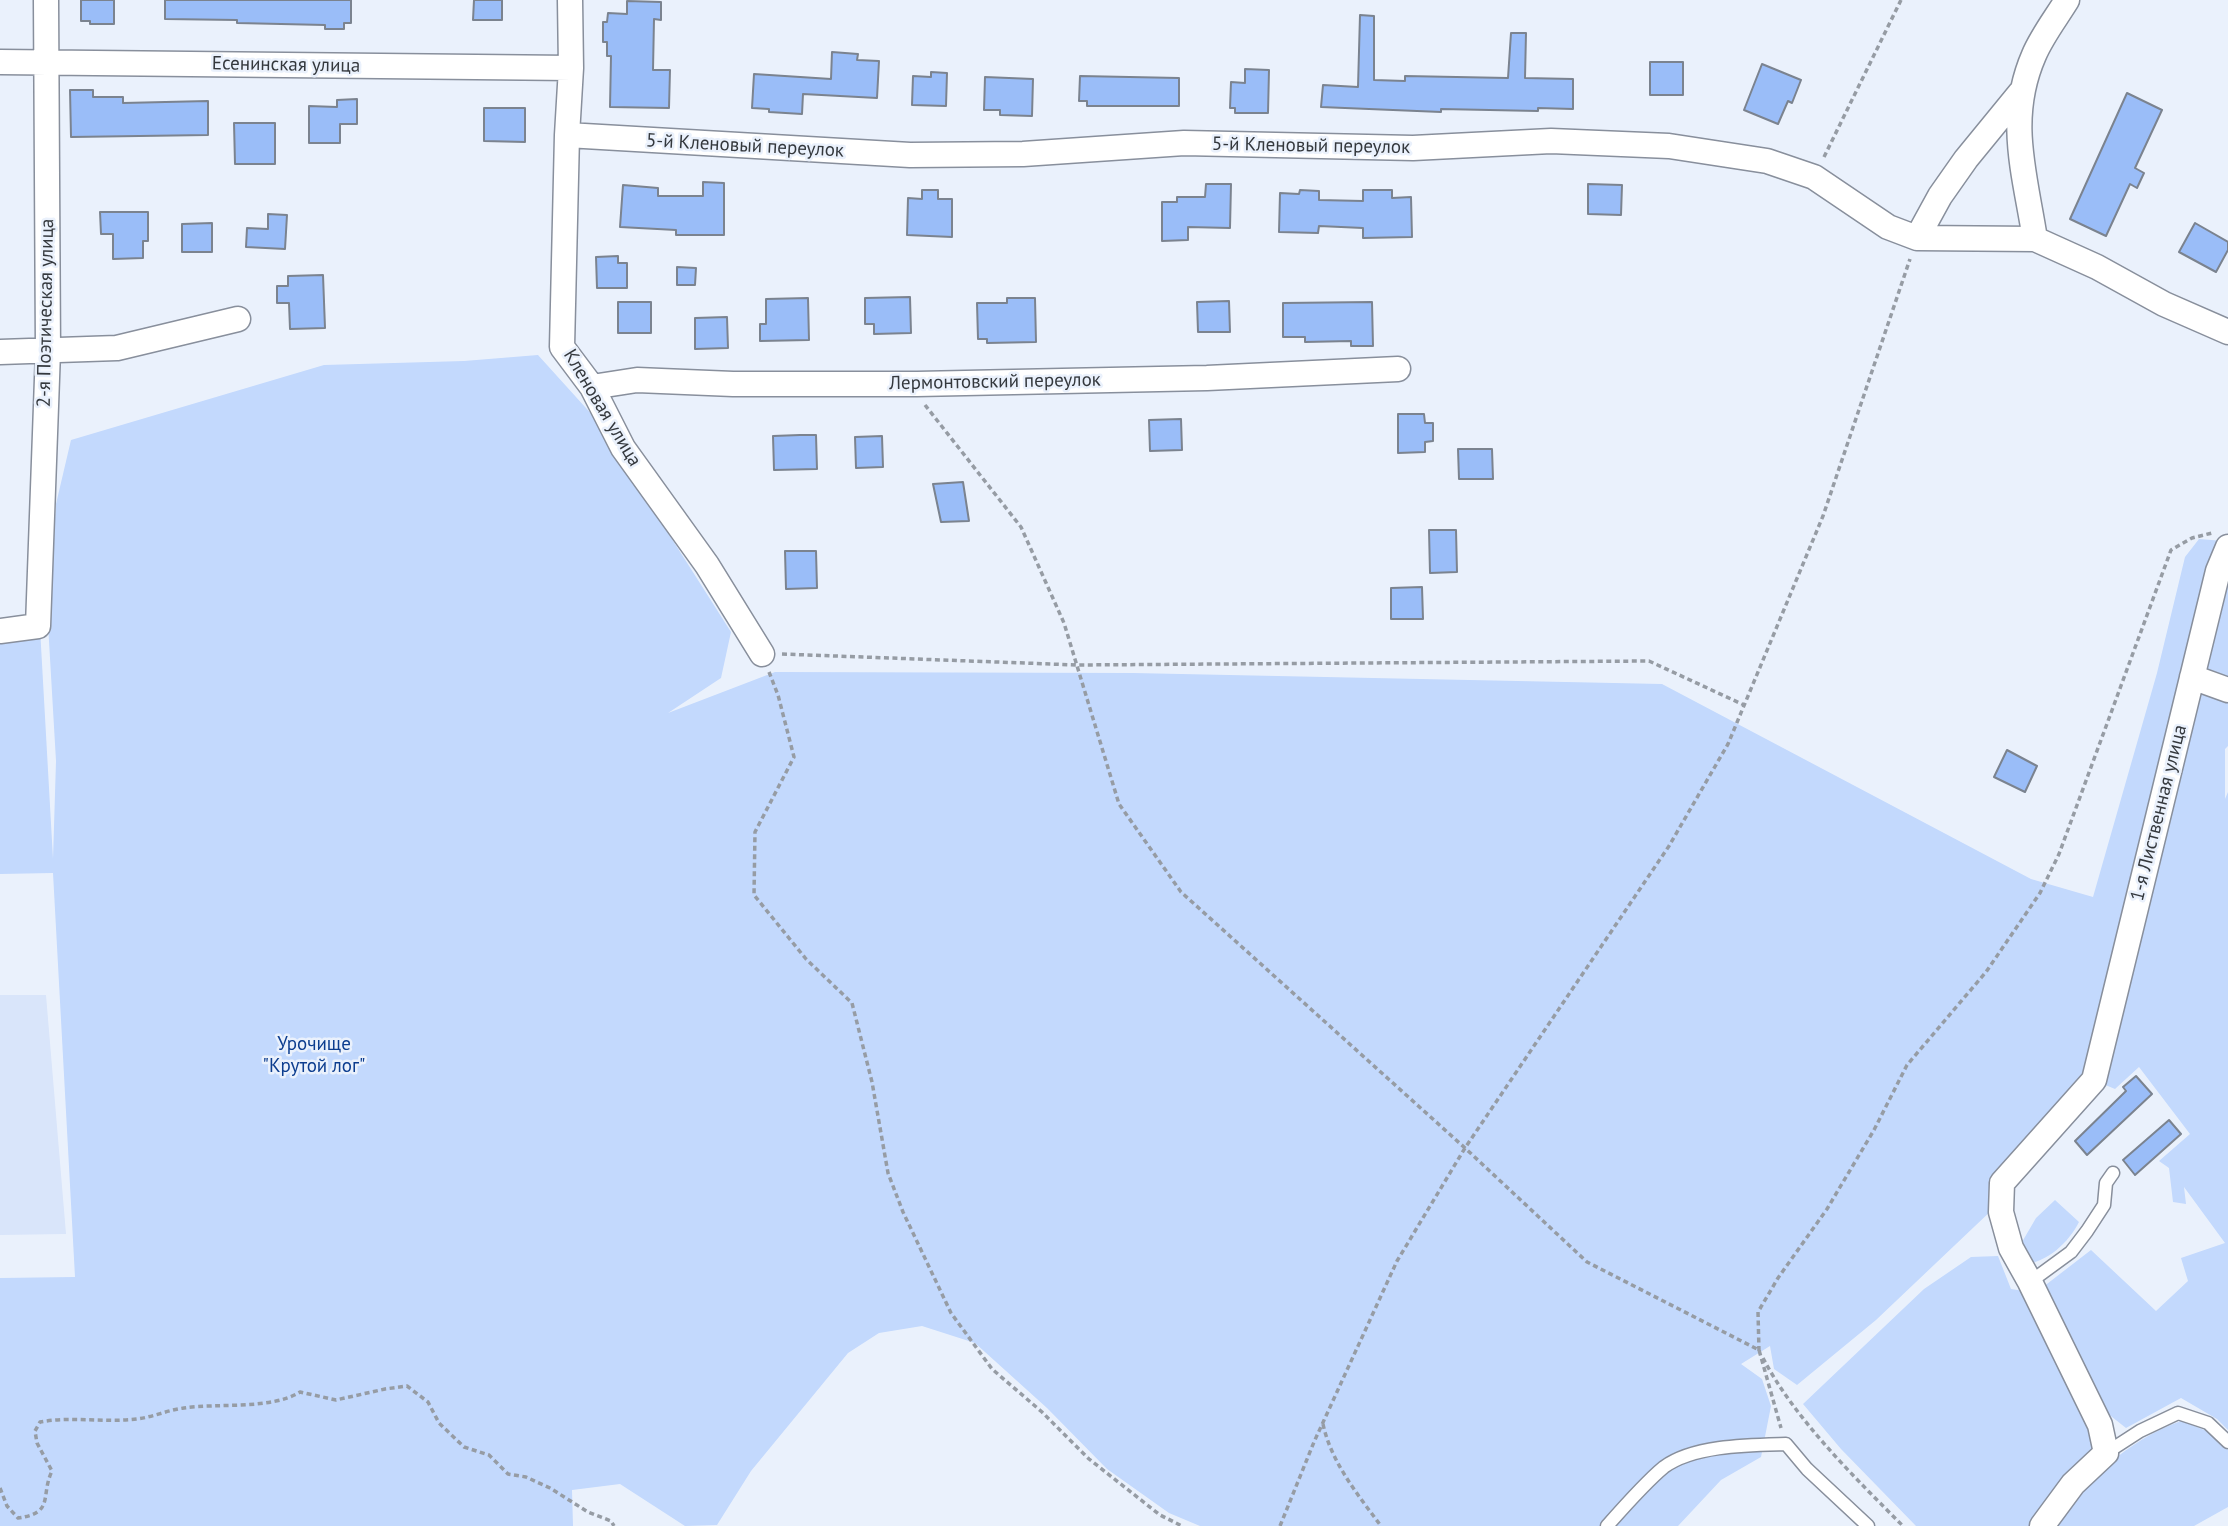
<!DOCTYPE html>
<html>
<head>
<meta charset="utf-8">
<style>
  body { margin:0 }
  canvas { display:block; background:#eaf1fc }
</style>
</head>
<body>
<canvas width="2228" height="1526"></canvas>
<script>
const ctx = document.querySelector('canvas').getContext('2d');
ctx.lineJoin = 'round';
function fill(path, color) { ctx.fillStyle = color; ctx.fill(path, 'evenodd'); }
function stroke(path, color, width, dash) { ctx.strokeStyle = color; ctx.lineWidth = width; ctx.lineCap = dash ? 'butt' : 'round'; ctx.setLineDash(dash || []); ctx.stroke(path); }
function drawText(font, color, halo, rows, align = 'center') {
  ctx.font = font + ' "PT Sans",sans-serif'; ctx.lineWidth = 5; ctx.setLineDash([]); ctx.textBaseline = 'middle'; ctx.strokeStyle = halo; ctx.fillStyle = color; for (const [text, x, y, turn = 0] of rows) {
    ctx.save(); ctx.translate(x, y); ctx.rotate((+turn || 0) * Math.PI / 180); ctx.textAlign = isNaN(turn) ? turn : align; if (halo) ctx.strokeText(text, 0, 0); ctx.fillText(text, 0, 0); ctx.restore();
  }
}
fill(new Path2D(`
  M0,995H46L66,1234L0,1235Z`), '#d9e5fa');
fill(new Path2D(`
  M538,355L595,418L731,632L721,678L668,713L775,672L1133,673L1662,684L2031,879L2093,897L2157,673L2185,557L2199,539L2224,541L2091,1068L1994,1208L1876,1320L1797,1385L1774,1369L1770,1346L1741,1364L1762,1379L1771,1406L1761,1457L1721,1480L1678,1526H1200L1169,1513L1107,1469L1047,1408L975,1343L922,1326L879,1333L848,1353L751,1471L717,1525L685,1526L620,1484L572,1490L573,1526H0V1278L75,1277L53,873L0,874V633L40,628L53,859L56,761L48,624L56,504L71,440L324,365L464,361Z
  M2228,564V746L2225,749V799L2228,792V1430L2217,1419L2181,1398L2126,1428L2107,1413L2043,1287L2091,1250L2156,1311L2188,1281L2181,1258L2225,1243L2184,1187L2186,1204L2173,1202L2169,1168L2159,1161L2190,1134L2139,1067L2115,1089L2103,1084Z
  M2055,1200L2079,1222C2069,1242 2047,1263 2024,1264L2022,1242L2036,1218Z
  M1998,1256L2011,1289L2024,1291L2094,1429L2097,1449C2071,1472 2043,1493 2031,1526H1916L1841,1449L1803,1404L1924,1289L1971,1257Z
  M2181,1421L2207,1431L2228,1450V1507L2194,1526H2051C2084,1483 2128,1439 2181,1421Z`), '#c3d9fd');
const building = new Path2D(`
  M81,0H114V24H90V21H81Z
  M165,0H351V23H344V29H325V25L237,23V20L165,19Z
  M474,0H502V20H473Z
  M627,1L661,2V20L654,19L653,70H670L669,108L610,107L611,56H607V42H603V22H607L608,13L627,14Z
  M1360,15L1374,16V80L1405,81V76L1508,78L1511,33H1526L1525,78L1573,79V109L1538,108V111L1441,109V112L1321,107L1323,85L1358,87Z
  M832,52L858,54L857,60L879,61L877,98L803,94L802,114L769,112V109L752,108L754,74L831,79Z
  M1650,62H1683V95H1650Z
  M1762,64L1801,80L1792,103L1788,101L1778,124L1744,110Z
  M1245,69L1269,70L1268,113H1235V108H1230L1231,82L1245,83Z
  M931,72L947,73L946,106L912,105L913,76L931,77Z
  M1080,76L1179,78V106H1087V101H1079Z
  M985,77L1033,79L1032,116L1000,115V110H984Z
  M70,90H93V97H123V103L208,101V135L71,137Z
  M2127,93L2162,110L2135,168L2144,173L2137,188L2130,184L2106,236L2070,219Z
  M357,99V124H340V143H309V106L337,107V100Z
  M484,108H525V142L484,141Z
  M234,123H275V164H235Z
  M703,182L724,183V235H676V230L620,227L623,185L658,188V196H703Z
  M1206,184H1231L1230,228L1188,227V240L1162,241V202H1177V197H1205Z
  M1588,184L1622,185L1621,215L1588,214Z
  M922,190H938V199H952V237L907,235L908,198L922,199Z
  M1300,190L1319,191V200L1363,201V190H1392V198L1411,197L1412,237L1363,238V228L1319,226L1318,233L1279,232L1280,193L1299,194Z
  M100,212H148V241H143V258L113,259V234H101Z
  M268,214L287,215L285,249L246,247L247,228L268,229Z
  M212,223V252H182V224Z
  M2195,223L2228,242V250L2216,272L2179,252Z
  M618,256V263H627V288H597L596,257Z
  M677,267L696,268L695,285H677Z
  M323,275L325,328L290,329L289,303H277V286H288V276Z
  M910,297L911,333L874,334V324H865V298Z
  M808,298L809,340L760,341V324H766V299Z
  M1007,298H1035L1036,342L987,343V339H978L977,303H1007Z
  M1229,301L1230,332H1198L1197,302Z
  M618,302H651V333H618Z
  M1372,302L1373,346H1351V341L1305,342V337H1283V303Z
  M727,317L728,348L695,349V318Z
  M1398,414H1424L1425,423H1433V441L1425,442V452L1398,453Z
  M1181,419L1182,450L1150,451L1149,420Z
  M800,435H816L817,469L774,470L773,436Z
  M882,436L883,467L856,468L855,437Z
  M1458,449H1492L1493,479H1459Z
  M963,482L969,521L941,522L933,484Z
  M1429,530H1456L1457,572L1430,573Z
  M785,551H816L817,588L786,589Z
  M1422,587L1423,619H1391V588Z
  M2007,750L2037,766L2025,792L1994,777Z
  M2136,1076L2152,1094L2087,1155L2075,1141L2126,1091L2123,1087Z
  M2169,1120L2181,1134L2135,1175L2123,1160Z`);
fill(building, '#9abdf8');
stroke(building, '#7b838f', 2);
const lane = new Path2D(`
  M2030,1282L2071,1252L2087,1231L2104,1205L2106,1183L2113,1173
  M2106,1453L2140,1431L2178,1413L2208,1423L2228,1442
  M1607,1526C1622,1509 1647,1481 1664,1467C1694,1445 1750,1445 1786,1444L1807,1469L1868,1526`);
const street = new Path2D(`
  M570,0L571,68L567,135L562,347L592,387L623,448L707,565L762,654
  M0,62L571,68
  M567,135L910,155L1023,154L1184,143L1413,148L1551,141L1669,146L1767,161L1814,177L1888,227L1917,238L2035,239L2097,267L2164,304L2228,332
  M1917,238L1940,196L1966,159L2020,93
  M2035,239C2025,174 2006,119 2034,55C2042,36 2056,18 2067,0
  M0,352L117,348L238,319
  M592,387L637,380L733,384H917L1207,378L1398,369
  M0,631L38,626L48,351L46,0
  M2192,677L2228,690
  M2042,1526L2073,1484L2106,1453L2100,1425L2030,1282L2011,1248L2001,1212L2002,1183L2094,1080L2218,571L2228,547`);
stroke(lane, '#888f9c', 15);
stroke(street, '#888f9c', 27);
stroke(new Path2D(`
  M1824,157L1901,0
  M925,405L1021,527L1064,623L1119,804L1181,892L1465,1148L1587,1262L1759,1350L1781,1428
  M782,654L1077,665L1649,661L1744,705
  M769,672L778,695L794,757L755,832L754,895L806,959L852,1003L872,1082L888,1173L903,1212L951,1313L992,1369L1042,1412L1089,1459L1160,1515L1182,1526
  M1759,1351L1758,1312L1778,1278L1827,1209L1874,1130L1907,1065L1986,972L2040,893L2059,854L2171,550L2192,538L2212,533
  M1763,1358C1794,1418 1855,1478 1903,1526
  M1323,1424C1331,1462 1358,1495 1381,1526
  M0,1488L7,1506L18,1518C55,1513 40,1496 52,1471L37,1443L35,1431L40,1422C72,1416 105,1423 137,1419C153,1417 168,1410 184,1408C217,1403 271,1410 300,1392L336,1400L385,1389L407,1386L428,1402L439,1423L464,1447L489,1455L508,1474L526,1477L550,1488L588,1512L611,1521L614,1526
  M1280,1526L1314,1442L1397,1261L1465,1148L1669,846L1728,744L1823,516L1910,259`), '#969ca4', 3.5, [5, 3.5]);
stroke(lane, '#fff', 12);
stroke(street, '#fff', 24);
drawText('19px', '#34383d', '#eaf1fc', [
  ["Есенинская улица",286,65,1],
  ["5-й Кленовый переулок",745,146,3],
  ["5-й Кленовый переулок",1311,146,1],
  ["2-я Поэтическая улица",46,313,-89],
  ["Лермонтовский переулок",995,382,-1],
  ["Кленовая улица",602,408,59],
  ["1-я Лиственная улица",2159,813,-76]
]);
drawText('19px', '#0c3d8f', '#eaf1fc', [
  ["Урочище",314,1045],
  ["\"Крутой лог\"",314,1067]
]);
</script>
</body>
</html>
